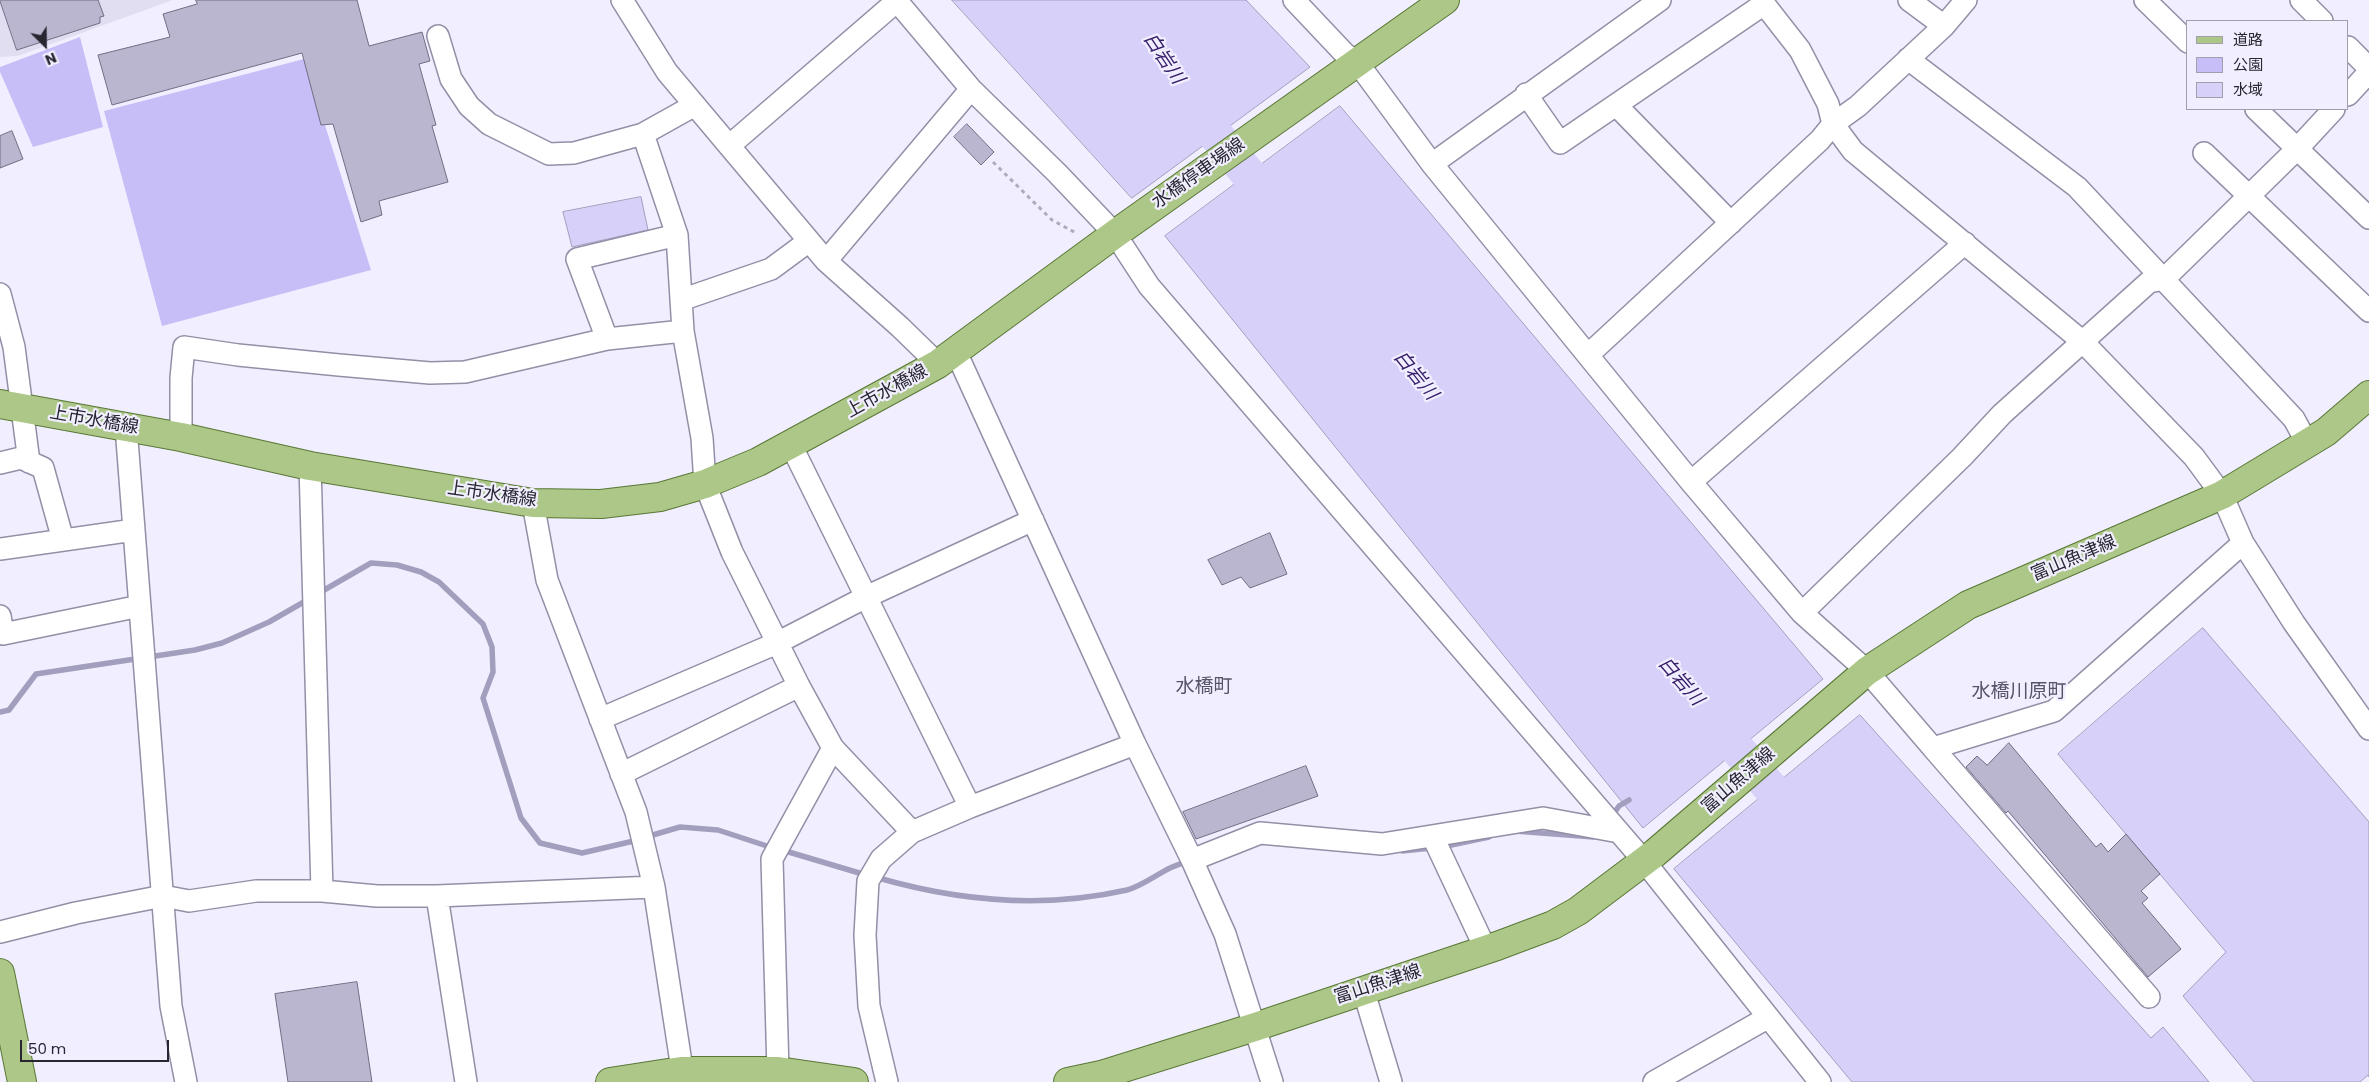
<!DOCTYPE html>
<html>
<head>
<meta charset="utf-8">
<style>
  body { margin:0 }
  #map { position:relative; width:2369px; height:1082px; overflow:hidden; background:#f1efff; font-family:Poppins,"Noto Sans JP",sans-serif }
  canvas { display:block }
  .legend { position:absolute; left:2186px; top:20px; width:162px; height:90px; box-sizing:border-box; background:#f1efff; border:1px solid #a19fac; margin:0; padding:6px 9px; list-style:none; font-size:15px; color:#282630 }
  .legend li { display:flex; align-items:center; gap:10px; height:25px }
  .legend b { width:25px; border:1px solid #a19fac }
  .north { position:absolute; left:20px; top:20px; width:50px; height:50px; -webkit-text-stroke:4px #f1efff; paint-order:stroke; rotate:157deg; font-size:14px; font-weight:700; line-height:20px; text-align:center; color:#282630 }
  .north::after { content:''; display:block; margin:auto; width:18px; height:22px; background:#282630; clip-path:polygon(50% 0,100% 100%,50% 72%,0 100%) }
  .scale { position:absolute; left:20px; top:1040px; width:149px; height:22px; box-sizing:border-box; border:2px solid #282630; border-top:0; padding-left:6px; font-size:15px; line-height:18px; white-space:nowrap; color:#282630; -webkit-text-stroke:4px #f1efff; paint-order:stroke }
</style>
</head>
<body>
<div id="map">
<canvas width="2369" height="1082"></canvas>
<ul class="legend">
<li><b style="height:6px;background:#acc787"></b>道路</li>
<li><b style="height:14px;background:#c7bdf7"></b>公園</li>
<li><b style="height:14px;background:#d7d1fa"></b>水域</li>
</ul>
<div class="north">N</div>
<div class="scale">50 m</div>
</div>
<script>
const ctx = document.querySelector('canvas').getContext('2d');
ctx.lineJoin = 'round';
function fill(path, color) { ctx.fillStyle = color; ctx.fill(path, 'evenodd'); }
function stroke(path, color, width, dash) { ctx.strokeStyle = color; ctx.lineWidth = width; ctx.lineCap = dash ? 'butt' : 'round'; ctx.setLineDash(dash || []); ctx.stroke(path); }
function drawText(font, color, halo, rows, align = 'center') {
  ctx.font = font + ' Poppins,"Noto Sans JP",sans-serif'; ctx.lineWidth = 4.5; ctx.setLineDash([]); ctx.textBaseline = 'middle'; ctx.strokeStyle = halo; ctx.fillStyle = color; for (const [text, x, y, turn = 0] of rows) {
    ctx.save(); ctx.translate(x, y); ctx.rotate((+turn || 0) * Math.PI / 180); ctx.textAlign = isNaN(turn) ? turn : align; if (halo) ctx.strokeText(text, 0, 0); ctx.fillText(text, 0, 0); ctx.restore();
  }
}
fill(new Path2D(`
  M0,0H173L18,56L0,57Z`), '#e1def2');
fill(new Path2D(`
  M80,37L103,127L33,147L0,72V67Z
  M304,59L371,270L162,326L104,111Z`), '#c7bdf7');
const water = new Path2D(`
  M952,0H1246L1310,67L1132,198Z
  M1340,106L1823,679L1643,828L1165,236Z
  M641,197L648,230L572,247L563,212Z
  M2203,628L2369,822V1077L2368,1075L2360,1082H2254L2183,996L2226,952L2058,754Z
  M1860,715L2151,1038L2163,1027L2209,1082H1852L1674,869Z`);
fill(water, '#d7d1fa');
stroke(water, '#a29ebd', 1);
stroke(new Path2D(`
  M319,593L371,563L397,565L421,572L439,582L483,624L492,647L493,672L483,698L521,818L540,843L582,853L638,840
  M0,712L9,710L36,674L195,650L222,643L269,622L309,599
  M1612,816L1619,806L1629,800
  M1515,831L1593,837
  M646,837L680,827L718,830L773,848
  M1442,847L1489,837
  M782,850L866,875
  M1402,851L1432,848
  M875,877C957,901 1043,909 1127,890C1149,884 1166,865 1189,862`), '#a29ebd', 5.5);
stroke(new Path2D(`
  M1188,97L1200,116L1278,210
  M1706,712L1802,825`), '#d7d1fa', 35);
const building = new Path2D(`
  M0,0H98L104,16L100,17V23L17,50Z
  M196,0H357L369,46L422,32L430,61L419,64L436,125L432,126L448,182L379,201L382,215L361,222L333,124L321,125L302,53L112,105L98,55L170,37L163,14L197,4Z
  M967,124L994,152L981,165L954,137Z
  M12,131L23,159L0,168V136Z
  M1270,533L1287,574L1250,588L1241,577L1222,585L1208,560Z
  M2009,743L2096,847L2101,843L2108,852L2126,834L2160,874L2141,891L2148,898L2142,903L2181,949L2148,977L2008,811L2006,813L1966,767L1977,756L1987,765Z
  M1306,766L1318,796L1196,839L1183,812Z
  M357,982L372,1082H288L275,994Z`);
fill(building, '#bab6cf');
stroke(building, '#716d84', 1);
const minor = new Path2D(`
  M622,0L667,72L826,261L900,327L938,364
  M896,0L971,89L1057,173L1115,234L1149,286L1644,861L1820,1082
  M1294,0L1345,54L1357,62L1432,164L1691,482L1802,613L1867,671L1933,748L2054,711L2243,543
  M1761,0L1800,50L1828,104L1833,124L1853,151L2083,342L2194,457L2222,495L2243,543L2294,623L2369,729
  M1909,0L1944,26
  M2145,0L2188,42
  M2301,0L2322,21
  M438,36L451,79L469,106L489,124L549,154L574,153L643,134
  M2348,47L2369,68
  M1908,59L2077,187L2294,419L2307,443
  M1526,94L1560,143L1764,4
  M2348,95L2369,72
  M695,105L643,134L677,235L683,331L702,438L705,484L732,552L799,686L833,748L912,832
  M1616,105L1731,223
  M2256,109L2369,218
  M729,146L897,1
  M2204,153L2369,311
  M1432,164L1660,0
  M826,261L971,89
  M0,294L14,347L29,462
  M681,300L771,269L809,241
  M607,339L683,331
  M956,352L1135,744L1192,860L1225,934L1272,1082
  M1588,355L1820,140L1833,124L1858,106L1944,26L1966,0
  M126,427L171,1006L186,1082
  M181,437V378L184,347L238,355L339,365L430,373L465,372L607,339L577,259L677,235
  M791,445L970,807
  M0,463L21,458L43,468L63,540
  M310,466L322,891
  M1691,482L1965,243
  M533,503L547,580L636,812L654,887L684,1082
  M0,549L134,530
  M1802,613L1962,457L2002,414L2149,282L2164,279L2297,149L2334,109
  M0,616L3,634L140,606
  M600,719L777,643L866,597L1033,520
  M1933,748L2149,997
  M621,774L799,686
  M1433,837L1486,950
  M1192,860L1260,833L1382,844L1543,818L1619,832
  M437,896L466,1082
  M0,932L76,913L163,896L189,901L256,891H322L377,896H437L654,887
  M1363,989L1391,1082
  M778,1071L772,859L833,748
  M887,1082L869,1006L865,935L868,881L881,859L912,832L970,807L1135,744
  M1654,1082L1767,1018`);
const major = new Path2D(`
  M0,404L181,437L310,466L533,503L601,504L660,497L705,484L758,462L938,364L1115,234L1445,0
  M0,973L22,1082
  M610,1082L681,1071H778L854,1082
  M1068,1082L1101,1075L1255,1027L1497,946L1553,925L1578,911L1655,853L1867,671L1968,605L2222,495L2326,432L2369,395`);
stroke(minor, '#938fa7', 24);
stroke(major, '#597735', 30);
stroke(new Path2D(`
  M993,162L1052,220L1076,233`), '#afadbb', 3, [4, 4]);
stroke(minor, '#fff', 21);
stroke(major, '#acc787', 28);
drawText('18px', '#282630', '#f1efff', [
  ["水橋停車場線",1199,174,-35],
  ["上市水橋線",887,392,-29],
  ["上市水橋線",94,421,10],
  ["上市水橋線",492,495,8],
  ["富山魚津線",2074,559,-23],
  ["富山魚津線",1739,781,-41],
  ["富山魚津線",1378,985,-18]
]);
drawText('italic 19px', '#38206c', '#f1efff', [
  ["白岩川",1163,59,56],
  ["白岩川",1415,376,51],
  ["白岩川",1680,682,49]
]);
drawText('19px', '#575369', '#f1efff', [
  ["水橋町",1204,687],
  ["水橋川原町",2019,692]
]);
</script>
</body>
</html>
